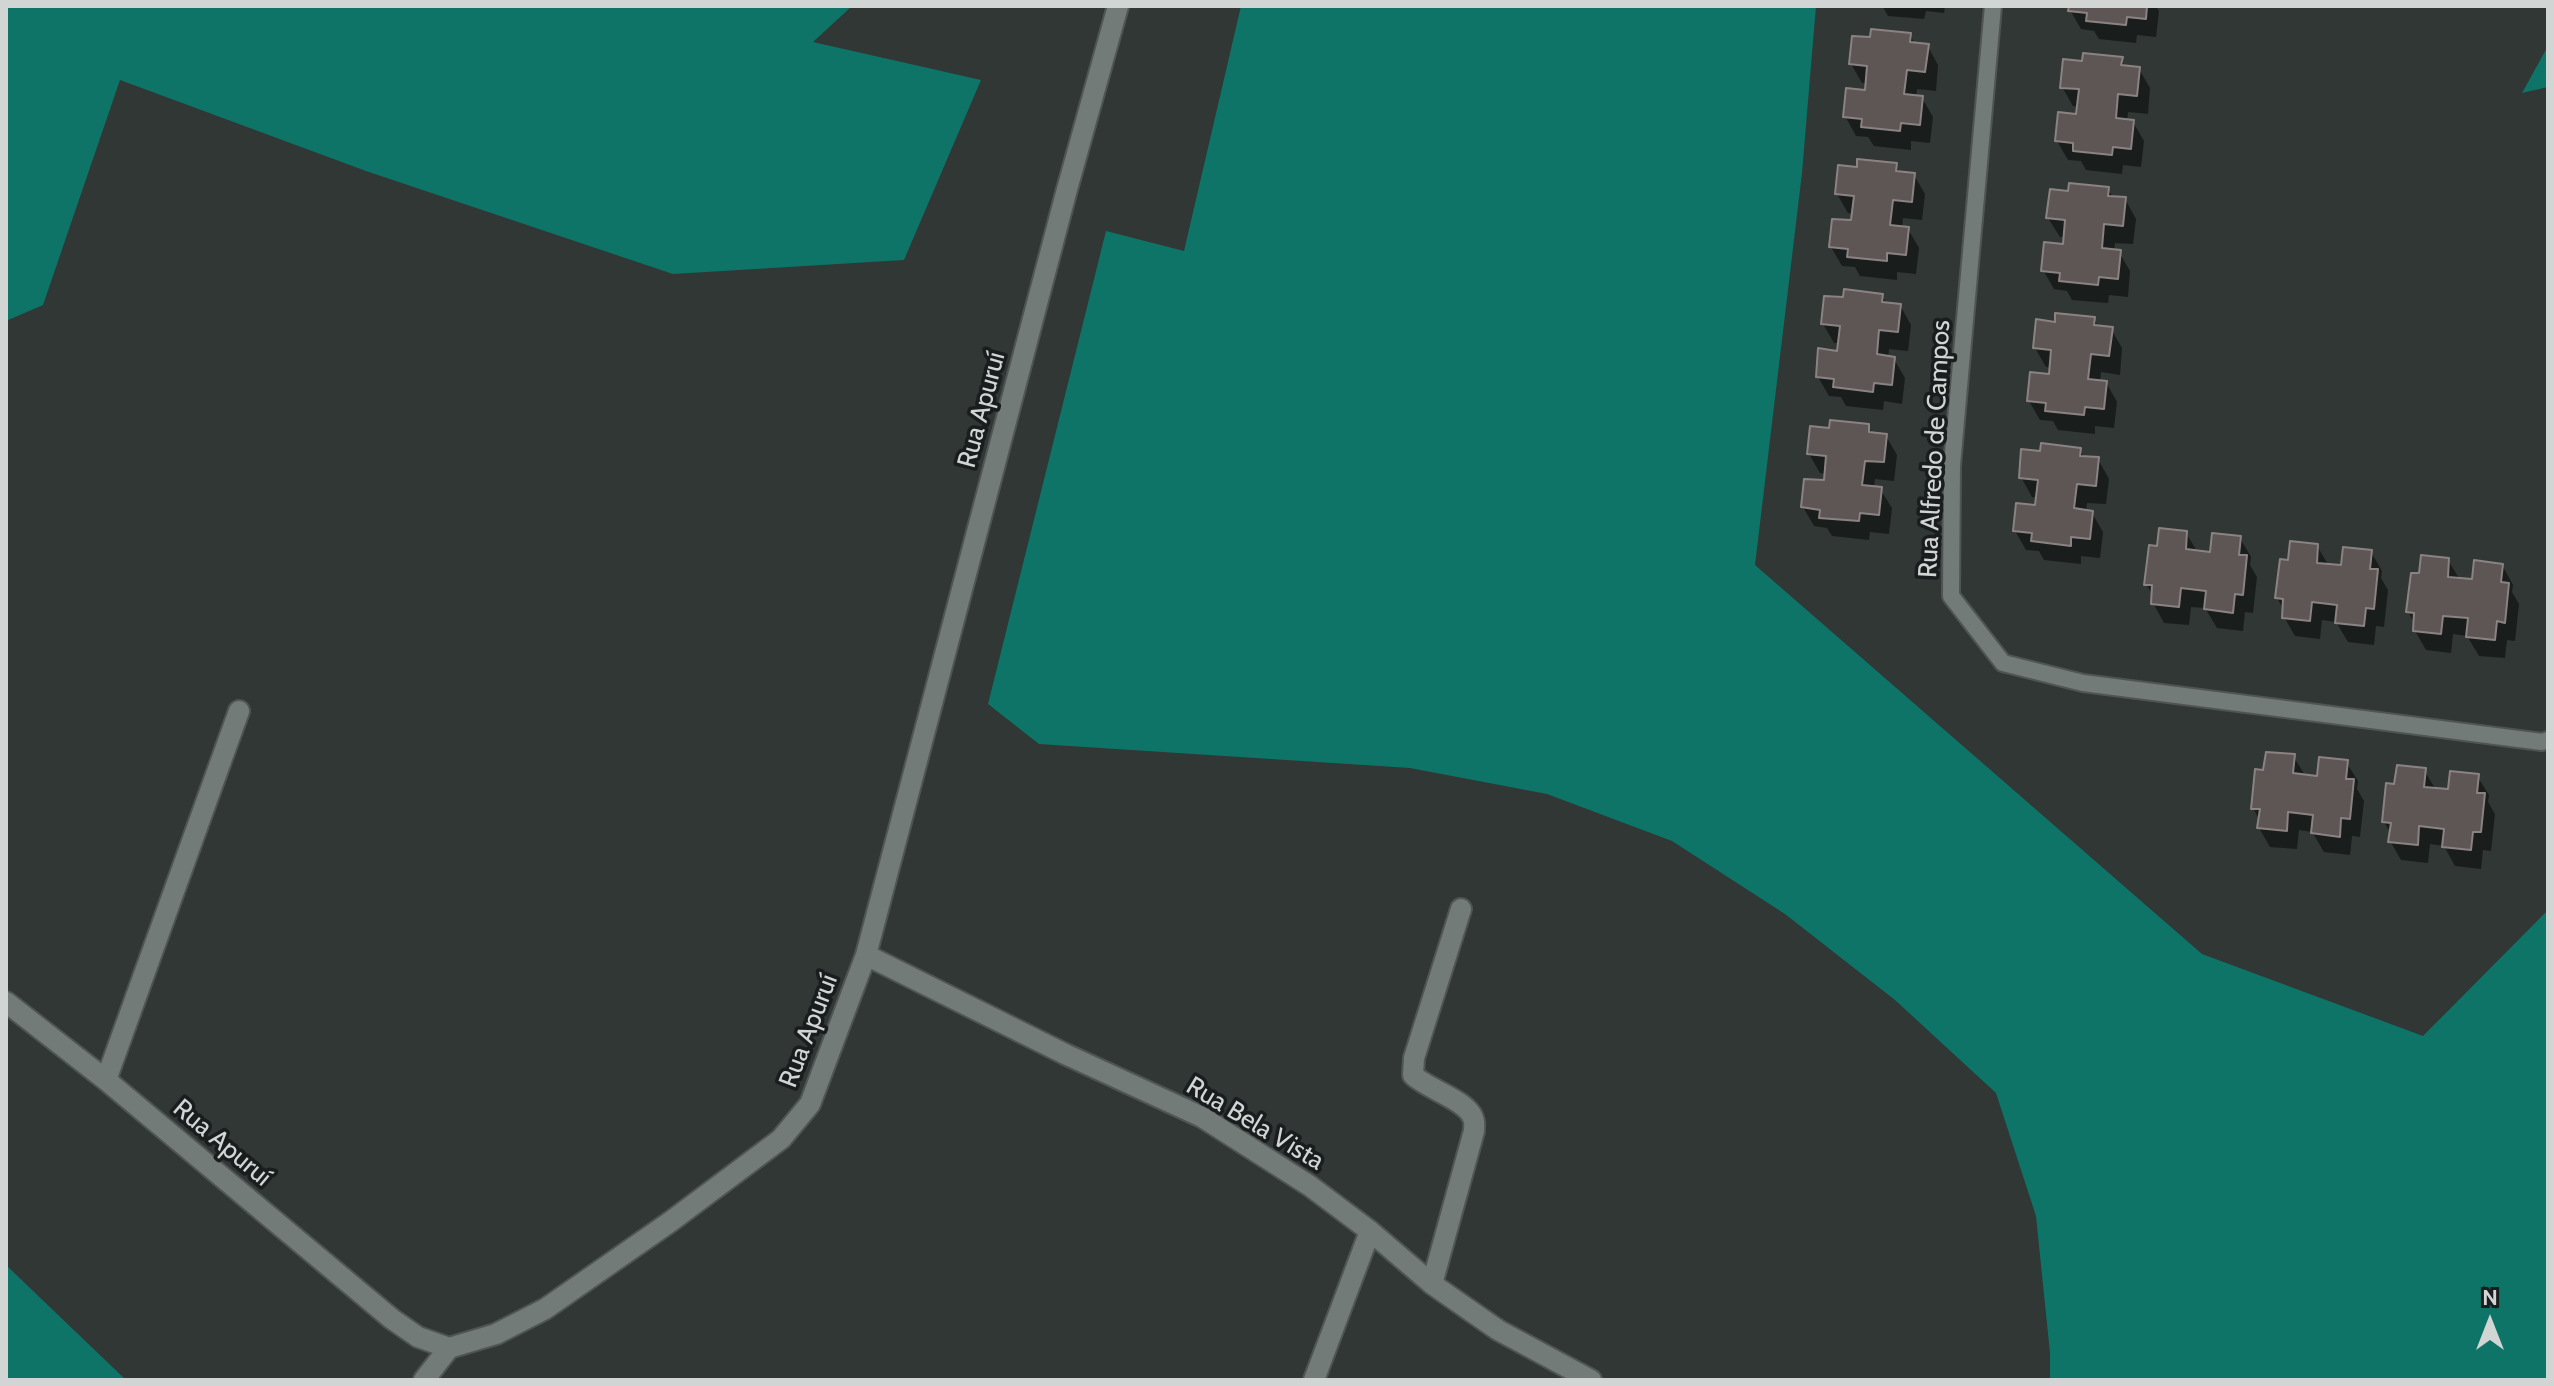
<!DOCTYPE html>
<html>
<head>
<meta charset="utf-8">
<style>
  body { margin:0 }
  #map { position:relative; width:2554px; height:1386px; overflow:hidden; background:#303735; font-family:Cabin,sans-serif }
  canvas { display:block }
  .frame { position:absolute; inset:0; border:8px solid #d1d5d4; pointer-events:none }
  .north { position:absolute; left:2450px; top:1282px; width:80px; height:80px; -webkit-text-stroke:6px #1a1d1d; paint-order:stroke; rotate:0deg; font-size:22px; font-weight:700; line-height:32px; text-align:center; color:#d1d5d4 }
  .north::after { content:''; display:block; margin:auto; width:28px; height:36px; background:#d1d5d4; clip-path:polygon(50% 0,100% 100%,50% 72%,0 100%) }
</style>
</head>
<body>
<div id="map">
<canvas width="2554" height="1386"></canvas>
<div class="frame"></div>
<div class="north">N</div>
</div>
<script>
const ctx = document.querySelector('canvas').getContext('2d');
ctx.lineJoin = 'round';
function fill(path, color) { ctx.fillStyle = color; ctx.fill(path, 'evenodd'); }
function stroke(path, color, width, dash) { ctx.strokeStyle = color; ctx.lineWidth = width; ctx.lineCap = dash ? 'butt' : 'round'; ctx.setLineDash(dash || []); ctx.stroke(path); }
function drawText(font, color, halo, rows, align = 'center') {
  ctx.font = font + ' Cabin,sans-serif'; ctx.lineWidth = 7; ctx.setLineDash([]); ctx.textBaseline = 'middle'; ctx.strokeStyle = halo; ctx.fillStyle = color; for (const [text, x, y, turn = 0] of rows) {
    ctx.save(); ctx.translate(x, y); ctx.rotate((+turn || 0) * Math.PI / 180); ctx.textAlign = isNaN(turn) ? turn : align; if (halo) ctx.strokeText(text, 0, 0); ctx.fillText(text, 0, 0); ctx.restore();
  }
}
fill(new Path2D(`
  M6,6H852L813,42L981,80L904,260L673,274L366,171L120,80L43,305L6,321Z
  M1241,6H1816L1802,173L1755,565L2202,954L2423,1036L2548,910V1380H2050V1353L2036,1216L1996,1093L1895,1000L1785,914L1672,841L1547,794L1410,768L1039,744L988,704L1106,231L1184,251Z
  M2548,46V87L2522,93Z
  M6,1265L126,1380H6Z`), '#0e7467');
fill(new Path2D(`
  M1871,6H1945L1944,13L1926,11L1924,19L1888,16L1883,7Z
  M2071,6H2156L2159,11L2156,37L2137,35L2136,43L2099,39L2094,31L2081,29L2070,10Z
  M1910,35L1915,44L1927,45L1938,65L1936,91L1917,89L1916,98H1922L1933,117L1930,143L1911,141V150L1874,146L1868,137L1856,136L1845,116L1867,92L1868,83H1862L1851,64L1872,40Z
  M2121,59L2126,68L2139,69L2150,88L2148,114L2128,112L2127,121L2133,122L2144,141L2141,167L2123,165L2122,174L2086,170L2081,161L2068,160L2057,141L2078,117L2079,107L2073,106L2062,87L2084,63Z
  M1895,165L1900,174L1914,175L1925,194L1922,220L1903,218L1902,228L1908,229L1919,248L1916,274L1897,272V280L1860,276L1855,267L1842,266L1831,247L1853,223L1854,214L1848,213L1837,194L1859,169Z
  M2108,189L2113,198L2125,199L2136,219L2133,244L2115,243L2114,252H2119L2130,271L2128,297L2109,295L2108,303L2072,300L2067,291L2054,289L2043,270L2064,246L2065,237H2060L2048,218L2070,193Z
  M1882,296L1887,304L1900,305L1911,325L1908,351L1889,349L1888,358L1894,359L1905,378L1902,404L1884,401L1883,410L1846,406L1841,397L1829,396L1818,377L1839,353L1840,343H1834L1823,324Z
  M2094,319L2099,328L2111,329L2122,348L2120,375L2101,372L2100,382H2106L2117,402L2114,428L2095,426V434L2058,430L2053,421L2040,420L2029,401L2051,376L2052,368L2046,367L2035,348L2056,324Z
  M1868,426L1873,434L1886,436L1897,455L1894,481L1875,479L1874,488L1880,489L1892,508L1889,534L1870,532L1869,540L1832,536L1827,528L1814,526L1803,507L1826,483V474L1820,473L1809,454L1830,430Z
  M2080,449L2084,458L2098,459L2109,479L2106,504L2087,503L2086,512L2092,513L2103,532L2100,558L2081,556V564L2044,560L2039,551L2026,550L2015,531L2037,507L2038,497H2032L2021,477L2042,453Z
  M2186,533L2198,553L2212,554L2240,538L2251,557L2250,565L2257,577L2253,613L2245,612L2243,631L2217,628L2205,608L2191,607L2189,625L2164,623L2153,603V596L2146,584L2159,548Z
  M2317,546L2329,566L2343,568L2371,552L2382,571L2381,578L2388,590L2384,627L2376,626L2374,645L2348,642L2336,622L2322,620L2320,639L2295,636L2284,617V610L2277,598L2290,562Z
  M2448,560L2460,580L2474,581L2502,565L2513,585L2512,592L2519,604L2515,641L2507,640L2505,658L2479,656L2467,636L2453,634L2451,653L2426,650L2415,631V624L2408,612L2421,576Z
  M2293,756L2305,775L2319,778L2346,762L2358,781L2357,789L2364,801L2360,837L2352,836L2350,855L2324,852L2312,832L2299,830L2297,849L2270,847L2259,828L2260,821L2253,808L2265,772Z
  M2424,770L2436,790L2450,792L2477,776L2489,795L2488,802L2495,814L2491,851L2483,850L2481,869L2455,866L2444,846L2430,844L2428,863L2401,860L2390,841L2391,834L2384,822L2396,786Z`), '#0007');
const building = new Path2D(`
  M2069,6H2147L2146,19L2127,17L2126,25L2086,21L2087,13L2068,11Z
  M1871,29L1911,33L1910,42L1929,44L1925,72L1907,70L1904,94L1923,96L1920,125L1901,123L1900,131L1861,127L1862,119L1843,117L1846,88L1865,90L1867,66L1849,64L1852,36L1870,37Z
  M2083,53L2123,57L2121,65L2140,67L2137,96L2118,94L2116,118L2134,120L2131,149L2113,147L2112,155L2073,151V143L2055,141L2058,112L2076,114L2079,89L2060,88L2063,59L2082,61Z
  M1857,159L1897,163L1896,171L1915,173L1912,202L1893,200L1890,225L1909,227L1906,255L1887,253V261L1847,257L1848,249L1829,247L1832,219L1851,220L1854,196L1835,194L1838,165L1857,167Z
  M2069,183L2109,187L2108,196L2126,197L2123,226L2104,224L2102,248L2121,250L2118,279L2099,277L2098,285L2059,281L2060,273L2041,271L2044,242L2063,244L2065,220L2046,218L2050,189L2068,191Z
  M1844,289L1883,294L1882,302L1901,304L1898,332L1879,330L1877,354L1895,357L1892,385L1874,383L1873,392L1833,387L1834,379L1816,377L1818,348L1837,351L1840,326L1821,324L1824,296L1843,297Z
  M2055,313L2095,317L2094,325L2113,327L2109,356L2091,354L2088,379L2107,381L2104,409L2085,407L2084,415L2045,411L2046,403L2027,401L2030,372L2049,374L2051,350L2033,348L2036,319L2055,322Z
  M1830,420L1869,424V432L1887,434L1884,462L1865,461L1862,485L1882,487L1879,515L1860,513L1859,521L1819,518L1820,510L1801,507L1804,479L1824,480L1826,456L1807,454L1810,426L1829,428Z
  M2041,443L2081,448L2080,456L2099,457L2096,486L2077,484L2074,508L2093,511L2090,539L2071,537V546L2031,541L2032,533L2013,531L2016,503L2035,505L2038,480L2019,478L2021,449L2040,451Z
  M2159,528L2187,531L2186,549L2210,552L2212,533L2241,536L2239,555H2247L2243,595L2235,594L2233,613L2204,609L2206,591L2181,588L2179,607L2151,604L2152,585H2144L2149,545L2157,546Z
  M2290,541L2318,544L2317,563L2341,565L2343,547L2372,550L2370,569H2378L2374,609L2366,608L2364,626L2335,623L2337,605L2312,602L2310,621L2282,618L2283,599L2275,598L2280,559L2288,560Z
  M2421,555L2449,558L2448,577L2472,579L2474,560L2503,564L2501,582L2509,583L2505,623L2497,621L2495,640L2466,637L2468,618L2443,616L2441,634L2413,631L2414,613L2406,612L2411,573H2419Z
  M2266,752L2295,754L2293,773L2317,776L2319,757L2348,760L2346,779H2354L2350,819L2341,818L2340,837L2311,833L2313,815L2288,812L2287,831L2257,828L2260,809H2251L2255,769L2263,770Z
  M2397,765L2426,768L2424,787L2448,789L2450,771L2479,774L2477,793H2485L2481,832H2473L2471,850L2442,847L2444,829L2419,826L2418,845L2388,842L2391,823L2382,822L2386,783L2394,784Z`);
fill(building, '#5d5655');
stroke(building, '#8b8383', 2);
const service = new Path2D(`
  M1993,6L1952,465L1951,596L2003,663L2083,683L2542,742L2548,740`);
const minor = new Path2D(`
  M866,955L1065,1054L1202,1117L1310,1186L1370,1231L1432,1284L1498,1330L1591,1380
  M6,1002L106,1080L392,1319L418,1337L449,1348L496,1334L545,1309L670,1222L781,1139L810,1104L866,955L1066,193L1118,6
  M106,1080L239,711
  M1432,1284L1474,1131C1474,1127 1475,1122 1473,1118C1467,1100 1427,1089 1413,1075L1414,1058L1461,909
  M424,1380L449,1348
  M1314,1380L1370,1231`);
stroke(service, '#505554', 20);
stroke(minor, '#505554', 24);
stroke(service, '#737b79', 16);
stroke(minor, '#737b79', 20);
drawText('26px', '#d1d5d4', '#1a1d1d', [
  ["Rua Apuruí",982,410,-75],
  ["Rua Alfredo de Campos",1935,449,-87],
  ["Rua Apuruí",809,1031,-69],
  ["Rua Bela Vista",1255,1124,31],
  ["Rua Apuruí",222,1143,40]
]);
</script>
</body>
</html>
